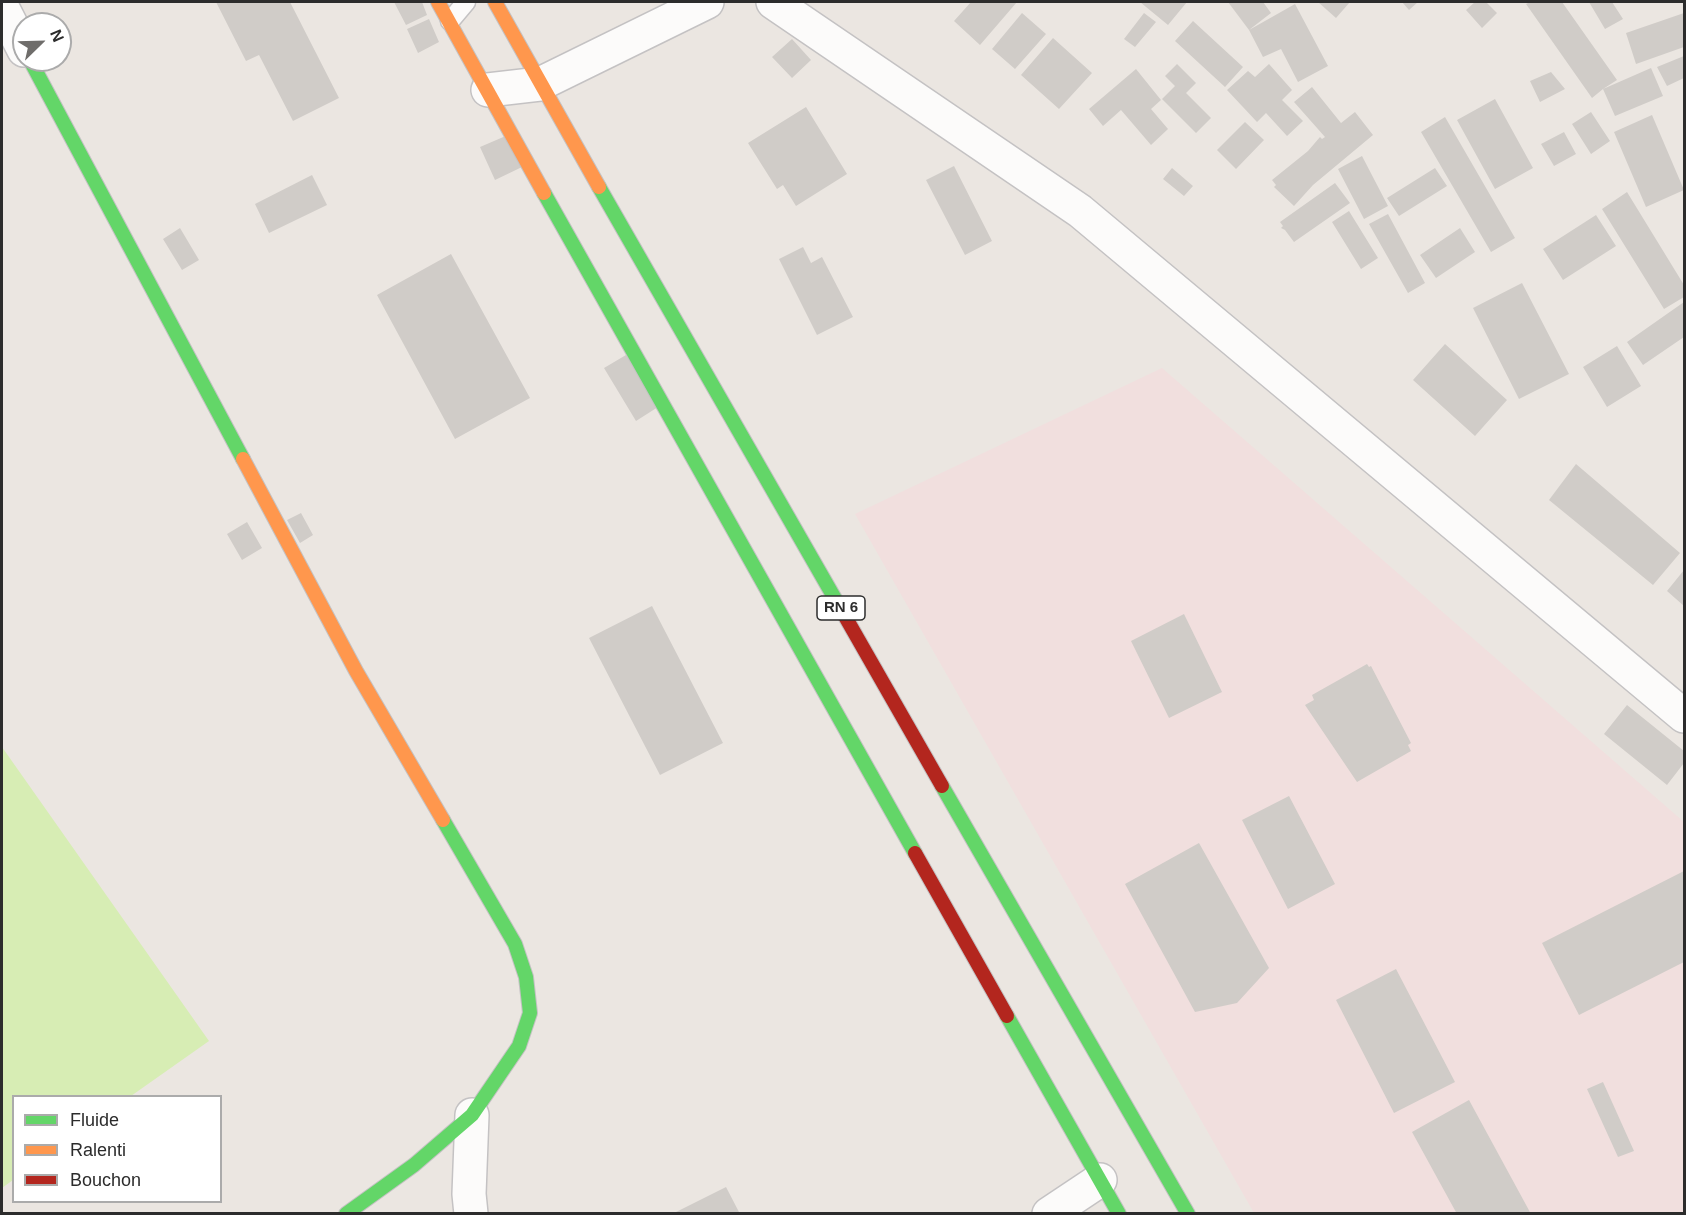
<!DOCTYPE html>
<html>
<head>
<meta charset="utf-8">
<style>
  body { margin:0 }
  #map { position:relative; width:1686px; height:1215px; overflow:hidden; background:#ebe6e1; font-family:Helvetica,sans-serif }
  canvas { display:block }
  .frame { position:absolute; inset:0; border:3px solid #2c2c2c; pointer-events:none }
  .legend { position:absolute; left:12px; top:1095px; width:210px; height:108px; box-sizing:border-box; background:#fff; border:2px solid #ababab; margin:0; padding:8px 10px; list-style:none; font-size:18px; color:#2c2c2c }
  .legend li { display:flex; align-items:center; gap:12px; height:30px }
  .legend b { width:30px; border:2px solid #ababab }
  .north { position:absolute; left:12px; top:12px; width:60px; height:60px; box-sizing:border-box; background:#fff; border:2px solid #ababab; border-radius:50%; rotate:67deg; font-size:16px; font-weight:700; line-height:24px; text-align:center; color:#2c2c2c }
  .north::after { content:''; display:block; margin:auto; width:21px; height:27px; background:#6f6d6b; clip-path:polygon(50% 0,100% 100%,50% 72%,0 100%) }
</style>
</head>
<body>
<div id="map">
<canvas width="1686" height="1215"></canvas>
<div class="frame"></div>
<ul class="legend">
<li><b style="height:8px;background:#63d668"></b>Fluide</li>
<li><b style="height:8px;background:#ff974d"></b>Ralenti</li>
<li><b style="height:8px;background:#b3261e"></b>Bouchon</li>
</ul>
<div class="north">N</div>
</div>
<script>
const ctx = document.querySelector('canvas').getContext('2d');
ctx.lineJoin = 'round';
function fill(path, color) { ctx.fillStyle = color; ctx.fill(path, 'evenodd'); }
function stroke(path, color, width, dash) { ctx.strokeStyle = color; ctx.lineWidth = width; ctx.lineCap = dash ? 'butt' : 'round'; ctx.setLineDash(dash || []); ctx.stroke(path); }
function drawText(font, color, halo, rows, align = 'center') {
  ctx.font = font + ' Helvetica,sans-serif'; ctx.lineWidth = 5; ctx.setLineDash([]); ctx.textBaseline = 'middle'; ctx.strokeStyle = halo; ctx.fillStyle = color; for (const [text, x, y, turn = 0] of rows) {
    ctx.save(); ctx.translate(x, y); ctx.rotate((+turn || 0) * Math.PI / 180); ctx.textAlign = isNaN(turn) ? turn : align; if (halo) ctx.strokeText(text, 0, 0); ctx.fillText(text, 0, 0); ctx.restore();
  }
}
fill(new Path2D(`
  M1162,368L1684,822V1213H1254L855,514Z`), '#f1dfde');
fill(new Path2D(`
  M2,747L209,1041L131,1096H14L13,1180L2,1188Z`), '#d7edb4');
fill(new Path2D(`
  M216,2H290L339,98L293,121L259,55L246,61Z
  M394,2H422L427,15L406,25Z
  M971,2H1017L980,45L954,21Z
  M1140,2H1187L1168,25Z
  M1228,2H1263L1271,13L1249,30L1295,4L1328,66L1298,82L1281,49L1263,57L1249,30Z
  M1318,2H1350L1336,18Z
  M1402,2H1418L1409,10Z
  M1475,2H1486L1497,13L1482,28L1466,10Z
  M1530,2H1562L1617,80L1603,89L1651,68L1663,96L1615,116L1603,89L1592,98L1526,4Z
  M1589,2H1612L1623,19L1605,29Z
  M1022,13L1046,34L1015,69L992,49Z
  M1144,13L1156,22L1135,47L1124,39Z
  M1684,13V47L1636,64L1626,33Z
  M429,19L439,42L418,53L407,29Z
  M1193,21L1243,67L1225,87L1175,41Z
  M1053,38L1092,73L1059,109L1021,75Z
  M792,39L811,60L792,78L772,57Z
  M1684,56V78L1667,86L1657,67Z
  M1177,64L1196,83L1186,93L1211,118L1196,133L1162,99L1175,86L1165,76Z
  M1269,64L1292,90L1282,100L1303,121L1287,136L1266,113L1257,122L1227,90L1248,71L1255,77Z
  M1136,69L1161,100L1151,109L1168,129L1151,145L1121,110L1103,126L1089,109Z
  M1551,72L1565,89L1540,102L1530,81Z
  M1312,87L1341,123L1355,112L1373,135L1313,185L1294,206L1274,187L1276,185L1272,180L1308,151L1320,137L1322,139L1325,137L1294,102Z
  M1495,99L1533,168L1495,189L1457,120Z
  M806,107L847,174L796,206L783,185L777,189L748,143Z
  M1591,112L1610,141L1591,154L1572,124Z
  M1652,115L1684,190L1646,207L1614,132Z
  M1445,117L1515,238L1491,252L1421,132Z
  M1245,122L1264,140L1236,169L1217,150Z
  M1564,132L1576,154L1554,166L1541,144Z
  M508,135L522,167L495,180L480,147Z
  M1362,156L1388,206L1364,219L1338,169Z
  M954,166L992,241L965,255L926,180Z
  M1172,168L1193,186L1184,196L1163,179Z
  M1435,168L1447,186L1399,216L1387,198Z
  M312,175L327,205L269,233L255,204Z
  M1335,183L1350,203L1294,242L1285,230L1281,228L1283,226L1280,222Z
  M1627,192L1684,285V297L1664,309L1602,209Z
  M1349,211L1378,258L1361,269L1332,222Z
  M1388,214L1425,283L1408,293L1369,224Z
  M1596,215L1616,246L1563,280L1543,249Z
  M180,228L199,260L182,270L163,239Z
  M1460,228L1475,252L1436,278L1420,255Z
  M803,247L811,263L822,257L853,317L817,335L779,259Z
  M451,254L530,398L455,439L377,295Z
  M1522,283L1569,374L1519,399L1473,308Z
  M1684,302V337L1643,365L1627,342Z
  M1445,344L1507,400L1475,436L1413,380Z
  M1617,346L1641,386L1607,407L1583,367Z
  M626,355L658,407L636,421L604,368Z
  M1576,464L1680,553L1653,585L1549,500Z
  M301,513L313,535L300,543L287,520Z
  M247,522L262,548L242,560L227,534Z
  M1684,570V606L1667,591Z
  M652,606L723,743L660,775L589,638Z
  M1184,614L1222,692L1169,718L1131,641Z
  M1367,664L1369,667L1371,666L1411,743L1408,745L1411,751L1357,782L1305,705L1314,700L1312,695Z
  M1627,705L1684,751V763L1667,785L1604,734Z
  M1289,796L1335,884L1288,909L1242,820Z
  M1199,843L1269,968L1237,1003L1195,1012L1125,884Z
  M1684,871V962L1579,1015L1542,943Z
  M1396,969L1455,1082L1394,1113L1336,1000Z
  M1603,1082L1634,1151L1618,1157L1587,1089Z
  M1469,1100L1531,1214H1457L1412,1132Z
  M726,1187L740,1214H672Z`), '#d0ccc8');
const lane = new Path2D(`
  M450,21L466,2`);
const street = new Path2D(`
  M773,2L1080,211L1684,716
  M2,7L24,50
  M488,90L540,84L707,2
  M471,1214L469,1194L472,1115
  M1049,1214L1100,1180`);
const fast = new Path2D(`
  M30,60L243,459
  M599,187L842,611
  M544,193L915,853
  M942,786L1188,1214
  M1007,1016L1119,1214
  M346,1214L414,1165L472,1115L519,1046L530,1013L526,977L515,944L443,820`);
const slow = new Path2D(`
  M438,2L544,193
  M495,2L599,187
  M243,459L356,671L443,820`);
const jam = new Path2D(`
  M842,611L942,786
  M915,853L1007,1016`);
stroke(lane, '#c4c2c3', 21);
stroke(street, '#c4c2c3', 36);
stroke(fast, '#c4c2c3', 16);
stroke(slow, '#c4c2c3', 16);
stroke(jam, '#c4c2c3', 16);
stroke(lane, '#fcfbfa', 18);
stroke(street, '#fcfbfa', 33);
stroke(fast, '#63d668', 14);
stroke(slow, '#ff974d', 14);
stroke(jam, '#b3261e', 14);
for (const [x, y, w] of [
  [841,608,48]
]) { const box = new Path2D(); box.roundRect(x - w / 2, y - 12, w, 24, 4.5); ctx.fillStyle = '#fff'; ctx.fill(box); stroke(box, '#2c2c2c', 1.5); }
drawText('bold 15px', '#2c2c2c', null, [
  ["RN 6",841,608]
]);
</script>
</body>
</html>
